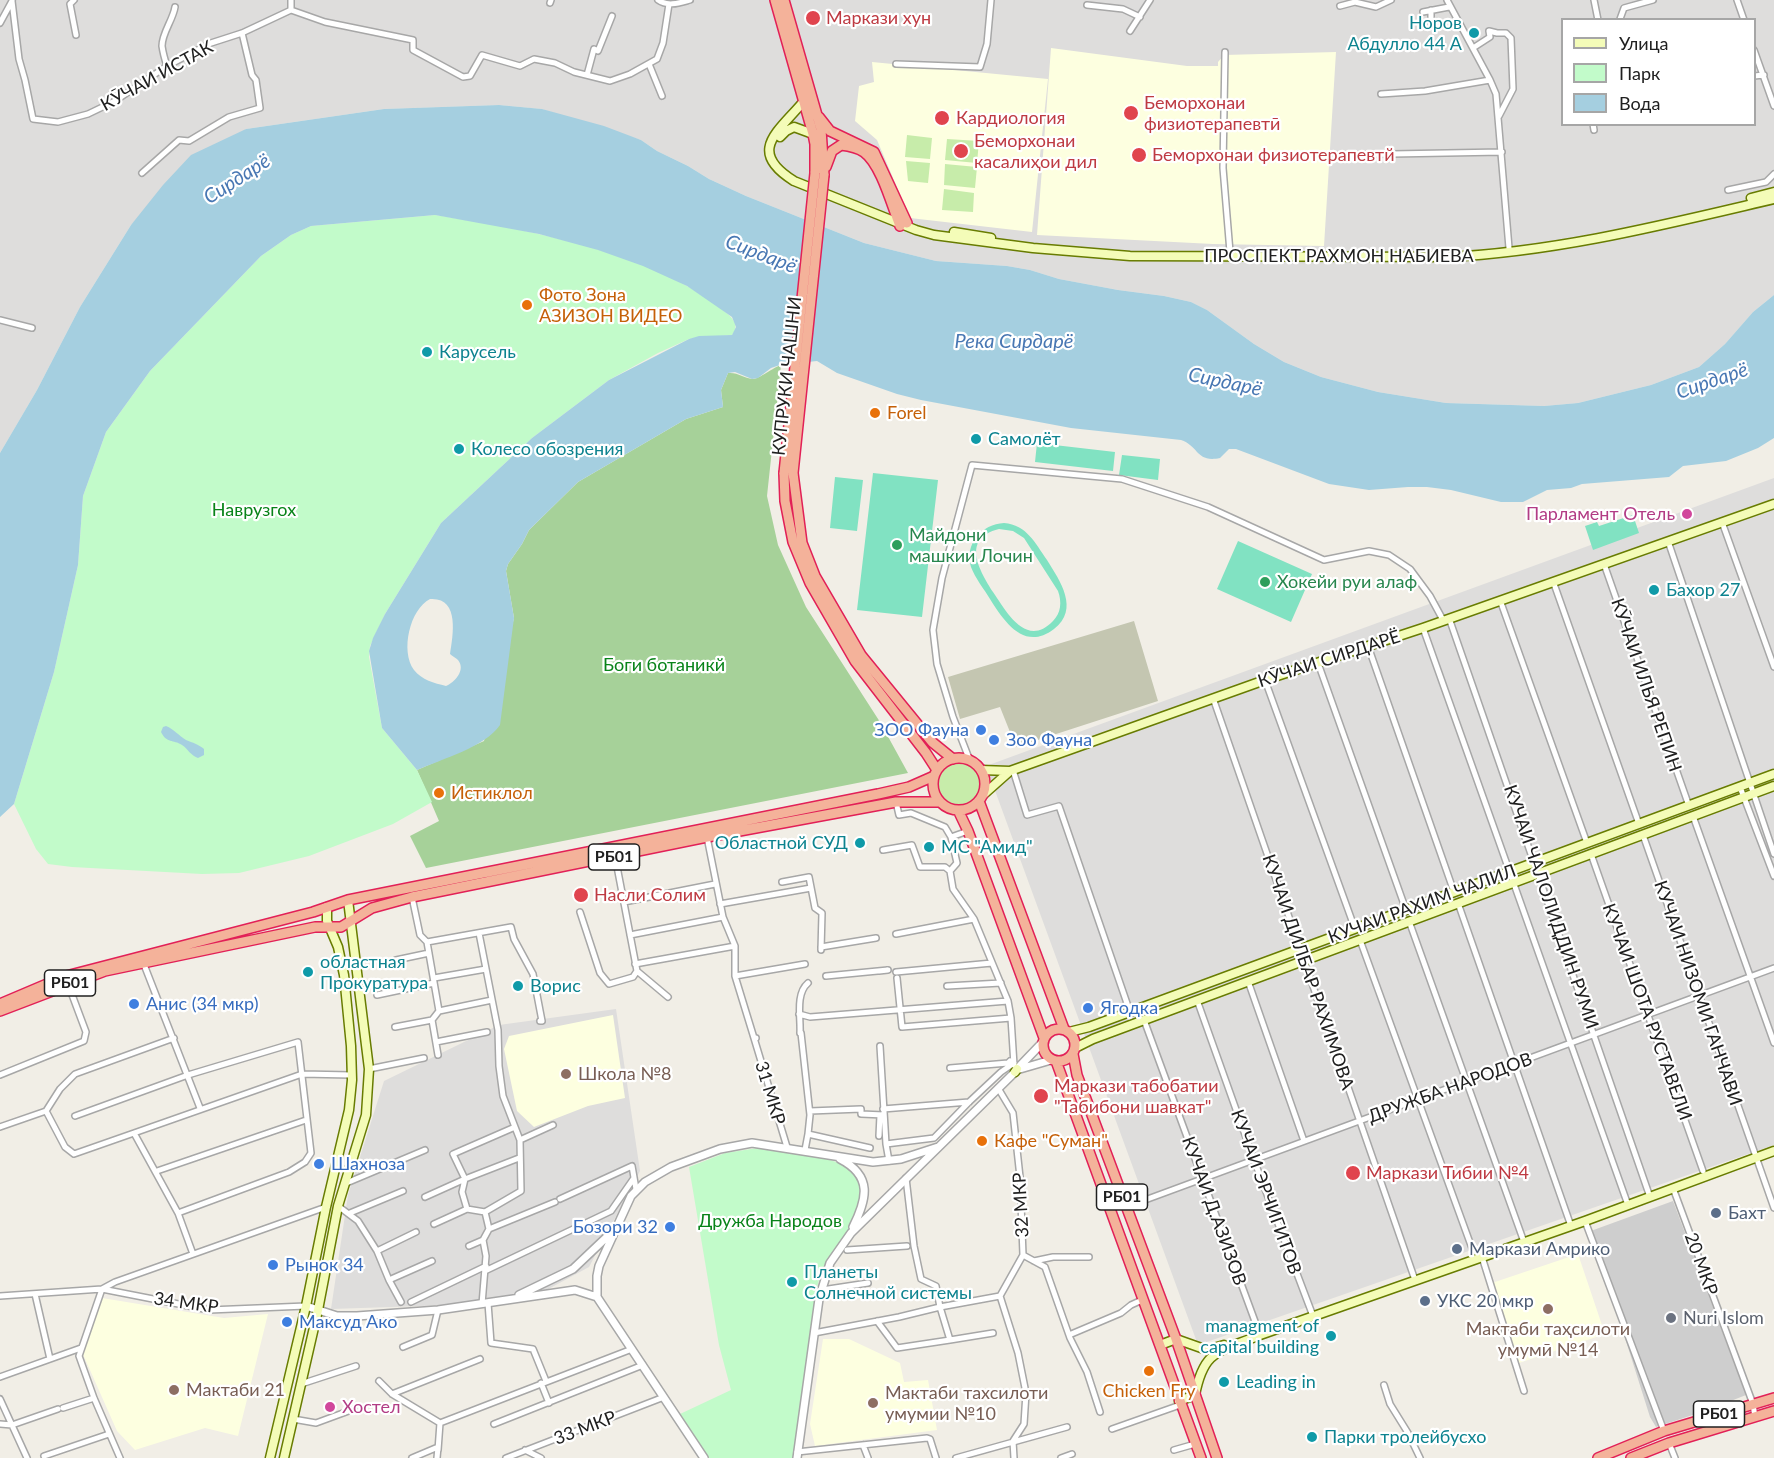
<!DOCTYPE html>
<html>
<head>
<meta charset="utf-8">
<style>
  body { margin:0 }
  #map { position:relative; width:1774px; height:1458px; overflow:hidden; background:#f1eee6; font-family:Lato,sans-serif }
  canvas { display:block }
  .legend { position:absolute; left:1561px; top:18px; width:195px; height:108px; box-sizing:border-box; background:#fff; border:2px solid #a6a6a6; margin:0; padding:8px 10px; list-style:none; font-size:18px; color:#202020 }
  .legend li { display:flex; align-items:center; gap:12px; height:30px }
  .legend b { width:30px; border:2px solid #a6a6a6 }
</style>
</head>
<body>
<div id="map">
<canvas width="1774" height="1458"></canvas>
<ul class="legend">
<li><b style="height:8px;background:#f4fcb8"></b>Улица</li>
<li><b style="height:16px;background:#c2fbca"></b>Парк</li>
<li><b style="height:16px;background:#a5cfe0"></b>Вода</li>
</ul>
</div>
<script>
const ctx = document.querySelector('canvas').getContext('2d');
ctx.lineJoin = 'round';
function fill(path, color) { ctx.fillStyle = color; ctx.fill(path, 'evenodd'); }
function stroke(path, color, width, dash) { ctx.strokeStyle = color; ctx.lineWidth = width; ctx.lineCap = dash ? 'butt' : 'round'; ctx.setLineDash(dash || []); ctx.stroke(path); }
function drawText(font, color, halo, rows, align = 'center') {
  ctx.font = font + ' Lato,sans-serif'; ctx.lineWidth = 4.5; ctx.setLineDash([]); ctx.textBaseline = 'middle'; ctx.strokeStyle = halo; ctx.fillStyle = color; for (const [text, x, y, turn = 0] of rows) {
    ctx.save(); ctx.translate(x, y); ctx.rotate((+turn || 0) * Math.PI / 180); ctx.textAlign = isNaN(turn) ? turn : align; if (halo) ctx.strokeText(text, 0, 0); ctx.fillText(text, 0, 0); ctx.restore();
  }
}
fill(new Path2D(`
  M0,0H1774V295L1753,312L1725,344L1699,367L1651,385L1578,403L1544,406L1446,403L1378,392L1321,377L1284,362L1254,344L1207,310L1191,302L1164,296L1118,290L1059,279L1030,270L1007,266L936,261L864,243L746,196L709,179L688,166L657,151L641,140L541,109L499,105L384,109L246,129L131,225L80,307L37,390L0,453ZM1562,20H1754V124H1562Z
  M1774,478V1145L1198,1345L986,766Z
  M616,1009L640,1171L589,1267L541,1293L452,1305L331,1309L348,1195L384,1081L499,1025Z`), '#dedddc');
fill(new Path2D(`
  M1051,48L1187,66H1218V62L1224,55L1336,52L1324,246L1213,244L1037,235Z
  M872,62L1048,79L1032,232L910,218L877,140L855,121L859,86L874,82Z
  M613,1015L625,1098L588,1106L534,1127L517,1111L504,1049L509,1036Z
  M1578,1254L1605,1334L1519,1363L1492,1283Z
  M102,1298L224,1318L268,1314L238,1436L205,1428L135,1450L117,1431L82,1352Z
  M823,1339H849L900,1363L904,1382L928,1380L937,1430L815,1446L810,1424Z`), '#fdffe0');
fill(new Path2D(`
  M1673,1201L1746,1395L1708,1410L1656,1427L1650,1417L1619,1319L1588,1232Z`), '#cecece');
fill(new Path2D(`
  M1134,621L1158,701L1016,747L1000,707L960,719L948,677Z`), '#c4c6b1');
fill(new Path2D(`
  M907,135L932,138L930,159L905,157Z
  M947,139L979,141L977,163L945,160Z
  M906,161L930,163L928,183L908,181Z
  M945,164L977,167L975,188L944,185Z
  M944,189L974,193L973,212L942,210Z
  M937 784a22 22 0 1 1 44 0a22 22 0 1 1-44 0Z`), '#c7ecaa');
fill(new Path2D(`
  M781,365L767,496L778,545L806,607L880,722L908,773L426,868L410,836L439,821L417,770L484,741L514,618L506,571L508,564L522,544L529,530L578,482L686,419L723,407L721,390L728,373C738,372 743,378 753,379C759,379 774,367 781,365Z`), '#a6d199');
fill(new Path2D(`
  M435,215C524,229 647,251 719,307C728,314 742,323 732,335L689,339L658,353L609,380L532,438L441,523L385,614L370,646L369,657L382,728L417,770L432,802L393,824L309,856L239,873L202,874L72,867L48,864L36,849L14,804L54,672L78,565L83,496L106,432L150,371L261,256L291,235L311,226Z
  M758,1148C781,1151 839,1154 854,1174C877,1205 831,1249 820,1277C814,1293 814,1314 812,1331C806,1373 799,1416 793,1458H709L680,1414L731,1390L719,1345L689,1167L725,1153Z`), '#c2fbca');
fill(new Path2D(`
  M1037,443L1115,452L1113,471L1035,462Z
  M1122,455L1160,459L1158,480L1119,475Z
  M873,473L938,480L922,617L857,610Z
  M835,477L863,480L857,531L830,528Z
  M1633,515L1639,533L1593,550L1585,526L1597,522L1599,526Z
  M1004,523C1027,525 1035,543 1047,560C1060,581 1080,609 1054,629C1024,652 1004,621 990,599C984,589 975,578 971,567C964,544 982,524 1004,523ZM999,529L1013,531L1024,538L1058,591C1062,602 1061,613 1053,621C1026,649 1006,611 993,592C980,571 960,539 999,529Z
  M1238,541L1312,574L1291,622L1217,589Z`), '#81e2c2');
fill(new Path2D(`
  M499,105L542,109L604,126L641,140L657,151L688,166L709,179L746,196L864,243L936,261L1007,266L1030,270L1059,279L1118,290L1164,296L1191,302L1207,310L1254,344L1284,362L1321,377L1378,392L1446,403L1544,406L1578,403L1651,385L1699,367L1725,344L1753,312L1774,295V438L1758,448L1726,461L1683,466L1669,477L1582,484L1571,488L1547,490L1523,502H1501L1451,490L1427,487H1408L1369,490L1329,484L1236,449H1229L1220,458C1196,463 1199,446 1181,440L1071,428L921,400L897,394L837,373L817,361L780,365L771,368L758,378L752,379L735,372L728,373L721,390L723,407L686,419L578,482L529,530L522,544L508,564L506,571L514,618L500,725C485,747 442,759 417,770L382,728L369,651L373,638L385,614L441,523L532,438L609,380L689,339L699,336L732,335L736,327L732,317L687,286L643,266L598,250L539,234L435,215L311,226L291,235L261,256L150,371L106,432L83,496L78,565L54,672L14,804L0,817V453L37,390L80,307L131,225L163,185L191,155L246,129L384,109ZM430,599C460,597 453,635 450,654C452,656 456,658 458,660C466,670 455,682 446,686C434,683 422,680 414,670C400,651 410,609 430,599Z
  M166,726C174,729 179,736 186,740C193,743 198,744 204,749V755L198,758C190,755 188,749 182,745C173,739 167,744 161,732L163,727Z`), '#a5cfe0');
const minor = new Path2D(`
  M74,0L70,4L76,35
  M291,0V10
  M658,0C668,7 679,3 690,0
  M1447,0L1490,80L1496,94L1509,248
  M1594,0L1598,20
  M1737,0L1744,20
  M12,1L19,59L25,80L33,119L58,122L88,114L115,101L167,66L211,43L242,33L291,10L325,22L413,40V50L463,77L470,76L482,55L520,66L534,59L555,63L574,72L610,81L630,74L657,59L663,43L669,4
  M550,3L551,0
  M1087,5L1123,9L1140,17
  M1340,6L1355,2L1376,7L1391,0
  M1431,10V22
  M1423,12L1449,7
  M1620,19L1624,8L1653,0
  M0,23L12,1
  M1130,31L1150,0
  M1473,48L1490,37L1489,31L1497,33H1506L1511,38L1513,89L1499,116
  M1754,50L1774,106
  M1225,52L1223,168L1230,252
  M649,64L662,96
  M896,64L980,67L987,44L991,0
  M167,66C165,60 163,53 162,46C162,33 173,20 175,7
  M587,75L594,49L598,51L612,16
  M1754,76L1764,75
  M1381,94L1425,91L1490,80
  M1593,124L1594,130
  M1336,155L1502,152
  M142,173L179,140L189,141L229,117L260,108L256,80L252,75L242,33
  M1728,190L1766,182L1774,174
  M0,320L32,328
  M1722,522L1774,667
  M1668,541L1774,854
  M1604,564L1689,806
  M1553,581L1639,824
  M1500,600L1587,843
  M1449,618L1650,1197
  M1423,628L1628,1205
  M1368,646L1454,892
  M1318,663L1406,910
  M1265,680L1355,929
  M1213,698L1415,1280
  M970,761L953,717L937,664L933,630L942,578L972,465L1122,479L1208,507L1324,560L1369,551L1389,555L1410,569L1430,596L1443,620
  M1013,770L1027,815L1059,806L1130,1012
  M1740,787L1774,876
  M896,802L899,815L911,813L945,827L951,837L968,831
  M1693,816L1774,1043
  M1643,835L1774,1208
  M707,837L723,917L735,946V976L754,1038H756
  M951,837L957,863L950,871L953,889L974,919
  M883,850L912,845L920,867H945L950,871
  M1591,854L1703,1171
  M615,856L637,971L668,997
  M782,882L809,877L815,908L822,913L821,950
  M412,897L420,935L427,942L439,1011L432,1020L438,1055
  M624,902L715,884
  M1458,903L1571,1226
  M720,904L811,888
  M580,912L600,973L609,984L633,977L637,971
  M1409,921L1524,1242
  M479,933L498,1030L499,1066L503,1096L520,1140L521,1191L485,1212L489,1229L483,1240L486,1256L482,1304
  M896,934L974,919L1008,1001L1011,1018L1014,1065
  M630,935L723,917
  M1360,940L1473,1251
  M427,942L511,927L514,939L533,974L542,1021H540
  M821,947L876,938
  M396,960L429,953
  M143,962L200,1108
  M635,964L735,946
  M896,972L992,963
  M735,976L805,964
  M826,976L888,970L879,971
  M434,978L486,969
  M897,978L902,1027L1011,1018
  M1248,981L1304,1141
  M947,986L1001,983
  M377,995L434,983
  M1197,1000L1254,1160L1313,1316
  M439,1011L492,1000
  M799,1014L810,1017L1008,1001
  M1144,1020L1260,1335
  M395,1027L432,1020
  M800,1033C801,1019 795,994 808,983
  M801,1033L810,1115L808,1134
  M754,1038L787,1147
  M436,1042L487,1032
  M880,1046L886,1144L934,1138L969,1102L1001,1072L1014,1063
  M950,1068L1008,1063L1010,1061
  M369,1069L424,1058
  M0,1075L84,1041L86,1032L68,984
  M998,1088L1013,1113L1020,1177L1023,1255L1045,1267L1070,1338L1087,1372L1100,1412
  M883,1109L969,1102
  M46,1111L60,1089L75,1074L174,1038
  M810,1111L861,1109V1114L884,1115
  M75,1116L188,1075L298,1042L311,1153L305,1162L289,1172L178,1213
  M0,1127L46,1111L65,1147L74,1154L134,1133L178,1213L193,1254
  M134,1133L302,1074L351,1075
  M879,1136L880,1115
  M520,1140L553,1125
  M886,1144L889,1161
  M805,1150L808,1134L870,1148
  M157,1171L306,1120
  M906,1178L914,1246L921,1279L936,1286L940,1307L1000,1296
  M344,1184L425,1150
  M1673,1188L1753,1404L1755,1417
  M425,1197L465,1179L519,1158
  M560,1199L632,1166L636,1189
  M338,1206L358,1221L377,1251L416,1232
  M1126,1207L1774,968
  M467,1209L462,1192L465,1179L453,1154L515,1127
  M350,1213L403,1191
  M1585,1221L1664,1431
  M434,1224L467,1209L485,1212
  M489,1229L555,1202
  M469,1246L483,1240
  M847,1250L907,1246
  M377,1251L389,1280L401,1302
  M1482,1257L1524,1391
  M1034,1261L1053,1257H1089
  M485,1271L611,1211L634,1178
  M389,1280L432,1261
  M822,1290L868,1283
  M35,1294L50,1359
  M0,1296L102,1289L209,1310L306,1306
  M411,1302L486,1266
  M488,1303L491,1343L533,1349L546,1381
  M877,1321L897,1348L950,1340
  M814,1333L899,1317L940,1307L950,1340L993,1333
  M1069,1335L1121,1313L1131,1305L1142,1300
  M403,1347L432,1335L438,1310
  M0,1377L81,1348
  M379,1381L392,1394L440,1423
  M541,1383L549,1403
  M301,1384L356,1366
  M1384,1385L1390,1404L1408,1433L1420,1458
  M392,1394L480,1359
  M0,1399L27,1458
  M63,1408L94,1398
  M293,1419L316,1423L354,1409
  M440,1423L632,1349
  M0,1424L12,1425L58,1409
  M494,1424L643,1365
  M1112,1429L1180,1405
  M1669,1443L1675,1458
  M863,1445L868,1458
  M438,1450L440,1423
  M525,1450L541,1458
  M1174,1450L1195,1444
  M797,1452L927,1438L930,1439L936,1458
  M44,1456L109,1434
  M120,1458L94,1398L79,1356L102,1289L115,1282L326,1207
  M412,1458L438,1447L437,1458
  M506,1458L664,1397
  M956,1458L1067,1427
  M1014,1458L1013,1441L1024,1424L1026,1393L1018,1353L1000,1296L1023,1255
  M1061,1458L1072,1454`);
const tertiary = new Path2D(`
  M1017,1069L1043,1042
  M1020,1069L1051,1060
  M840,1159C873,1176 867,1199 853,1227
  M519,1295L573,1269L611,1233
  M306,1306L337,1316H357L438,1310L575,1290L597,1297
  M704,1458L597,1297V1276L599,1266L631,1196L645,1182L671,1167L720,1149L752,1143L873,1162L901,1159L938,1147
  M797,1458L819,1299L830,1263L851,1233L1015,1072`);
const secondary = new Path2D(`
  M804,101C778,132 746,151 794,181L916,230L934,235L1033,248L1130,256L1447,257C1557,252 1667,224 1774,199
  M780,137L786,131L794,127L813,134
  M1751,198L1774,192
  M954,232L991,238
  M981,770L1010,771L1265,680L1423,628L1774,504
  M983,795L1010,771
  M1069,1032L1089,1027L1774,774
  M1075,1048L1093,1039L1774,786
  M1015,1072L1017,1069
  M1160,1345L1176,1339L1207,1350L1224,1345
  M1179,1401L1195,1395C1204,1348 1220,1352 1260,1335L1585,1221L1774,1151
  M270,1458L306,1306L326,1207L349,1110L352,1080L351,1046L344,975L338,947L327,921V907
  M284,1458L318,1310L338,1206L366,1115L369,1069L348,900`);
const trunk = new Path2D(`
  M775,0L813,134L815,144V173
  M784,0L821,129L824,175
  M819,117L830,131L874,152L907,223
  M826,167L832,151L841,145C849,146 857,147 864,152C881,164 892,206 900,226
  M784,473L785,501L793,542L810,583L855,661L926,753L937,770
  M793,473L802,543L815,576L861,655L932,742L953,759
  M933 784a26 26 0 1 1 52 0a26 26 0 1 1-52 0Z
  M979,801L1064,1029
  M958,810L968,831L1044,1038
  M0,1004L66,976L313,912L348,900L878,794L909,787L934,776
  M0,1011L105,971L315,927H341L372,908L412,897L707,837L896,802H940
  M1043 1045a16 16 0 1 1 32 0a16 16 0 1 1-32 0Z
  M1073,1054L1077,1075L1176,1339L1217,1458
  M1056,1061L1201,1458
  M1598,1458L1664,1431L1774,1398
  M1631,1458L1669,1443L1774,1411`);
stroke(minor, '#a7a7a7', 8);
stroke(tertiary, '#a7a7a7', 10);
stroke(secondary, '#687c01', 11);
stroke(trunk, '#e22057', 12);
stroke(minor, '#fff', 5);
stroke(tertiary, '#fff', 7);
stroke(secondary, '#f4fcb8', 8);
stroke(trunk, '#f4b29a', 9);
const trunkBridge = new Path2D(`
  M784,473L815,173
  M793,473L824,175`);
stroke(trunkBridge, '#e22057', 12, []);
stroke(trunkBridge, '#f4b29a', 9);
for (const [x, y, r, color] of [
  [813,18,8,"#e0444e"],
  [1474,33,6,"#0f9aa8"],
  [1131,113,8,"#e0444e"],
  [942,118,8,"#e0444e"],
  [961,151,8,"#e0444e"],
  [1139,155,8,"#e0444e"],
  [527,305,6,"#e8710a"],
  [427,352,6,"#0f9aa8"],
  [875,413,6,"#e8710a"],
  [976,439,6,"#0f9aa8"],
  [459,449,6,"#0f9aa8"],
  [1687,514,6,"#d1479c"],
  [897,545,6,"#2e9e5b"],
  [1265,582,6,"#2e9e5b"],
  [1654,590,6,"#0f9aa8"],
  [981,730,6,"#3f7fe0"],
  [994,740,6,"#3f7fe0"],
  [439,793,6,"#e8710a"],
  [860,843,6,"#0f9aa8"],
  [929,847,6,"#0f9aa8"],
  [581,895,8,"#e0444e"],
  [308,972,6,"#0f9aa8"],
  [518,986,6,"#0f9aa8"],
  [134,1004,6,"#3f7fe0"],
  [1088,1008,6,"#3f7fe0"],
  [566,1074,6,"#8d6e63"],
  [1041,1096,8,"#e0444e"],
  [982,1141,6,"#e8710a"],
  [319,1164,6,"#3f7fe0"],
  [1353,1173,8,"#e0444e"],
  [1716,1213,6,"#5c6f8a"],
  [670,1227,6,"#3f7fe0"],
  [1457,1249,6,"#5c6f8a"],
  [273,1265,6,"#3f7fe0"],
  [792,1282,6,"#0f9aa8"],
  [1425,1301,6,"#5c6f8a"],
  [1548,1309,6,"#8d6e63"],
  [1671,1318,6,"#6b7280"],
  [287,1322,6,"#3f7fe0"],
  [1331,1336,6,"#0f9aa8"],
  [1149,1371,6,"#e8710a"],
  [1224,1382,6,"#0f9aa8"],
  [174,1390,6,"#8d6e63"],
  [873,1403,6,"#8d6e63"],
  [330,1407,6,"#d1479c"],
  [1312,1437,6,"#0f9aa8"]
]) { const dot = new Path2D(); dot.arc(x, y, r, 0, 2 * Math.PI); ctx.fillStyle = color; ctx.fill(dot); stroke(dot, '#fff', 2); }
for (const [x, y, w] of [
  [614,857,51],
  [70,983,51],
  [1122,1197,51],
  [1719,1414,51]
]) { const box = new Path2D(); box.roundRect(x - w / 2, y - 13, w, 26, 4.5); ctx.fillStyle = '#fff'; ctx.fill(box); stroke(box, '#202020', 1.5); }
drawText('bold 16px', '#202020', null, [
  ["РБ01",614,857],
  ["РБ01",70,983],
  ["РБ01",1122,1197],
  ["РБ01",1719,1414]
]);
drawText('18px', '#be3a42', '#fff', [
  ["Маркази хун",826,18],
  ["Беморхонаи",1144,103],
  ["физиотерапевтӣ",1144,124],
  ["Кардиология",956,118],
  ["Беморхонаи",974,141],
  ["касалиҳои дил",974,162],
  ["Беморхонаи физиотерапевтй",1152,155],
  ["Насли Солим",594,895],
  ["Маркази табобатии",1054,1086],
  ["\"Табибони шавкат\"",1054,1107],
  ["Маркази Тибии №4",1366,1173]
], 'left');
drawText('18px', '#0d838f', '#fff', [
  ["Норов",1462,23,"right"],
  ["Абдулло 44 А",1462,44,"right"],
  ["Карусель",439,352],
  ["Самолёт",988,439],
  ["Колесо обозрения",471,449],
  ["Бахор 27",1666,590],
  ["Областной СУД",848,843,"right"],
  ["МС \"Амид\"",941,847],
  ["областная",320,962],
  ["Прокуратура",320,983],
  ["Ворис",530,986],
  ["Планеты",804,1272],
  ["Солнечной системы",804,1293],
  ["managment of",1319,1326,"right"],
  ["capital building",1319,1347,"right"],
  ["Leading in",1236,1382],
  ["Парки тролейбусхо",1324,1437]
], 'left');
drawText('18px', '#202020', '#fff', [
  ["КӮЧАИ ИСТАК",157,76,-29],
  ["ПРОСПЕКТ РАХМОН НАБИЕВА",1339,256],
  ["КУПРУКИ ЧАШНИ",787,376,-84],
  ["КӮЧАИ СИРДАРЁ",1329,659,-18],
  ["КӮЧАИ ИЛЬЯ РЕПИН",1646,685,71],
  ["КУЧАИ РАХИМ ЧАЛИЛ",1422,904,-20],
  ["КУЧАИ ЧАЛОЛИДДИН РУМИ",1551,907,71],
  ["КУЧАИ ДИЛБАР РАХИМОВА",1308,972,71],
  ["КУЧАИ НИЗОМИ ГАНЧАВИ",1698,993,71],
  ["КУЧАИ ШОТА РУСТАВЕЛИ",1647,1012,70],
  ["ДРУЖБА НАРОДОВ",1450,1088,-20],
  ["31 МКР",770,1093,73],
  ["КУЧАИ ЭРЧИГИТОВ",1266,1192,70],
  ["32 МКР",1021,1205,-93],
  ["КУЧАИ Д.АЗИЗОВ",1214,1211,70],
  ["20 МКР",1701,1264,70],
  ["34 МКР",186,1303,8],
  ["33 МКР",585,1428,-21]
]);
drawText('18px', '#c56008', '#fff', [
  ["Фото Зона",539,295],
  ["АЗИЗОН ВИДЕО",539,316],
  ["Forel",887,413],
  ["Истиклол",451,793],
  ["Кафе \"Суман\"",994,1141],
  ["Chicken Fry",1149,1391,"center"]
], 'left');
drawText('18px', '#088319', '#fff', [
  ["Наврузгох",254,510],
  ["Боги ботаникй",664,665],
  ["Дружба Народов",770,1221]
]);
drawText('18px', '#b23c85', '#fff', [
  ["Парламент Отель",1675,514],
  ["Хостел",342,1407,"left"]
], 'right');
drawText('18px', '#27864d', '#fff', [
  ["Майдони",909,535],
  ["машкии Лочин",909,556],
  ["Хокейи руи алаф",1277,582]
], 'left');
drawText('18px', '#366cbe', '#fff', [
  ["ЗОО Фауна",969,730,"right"],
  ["Зоо Фауна",1006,740],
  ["Анис (34 мкр)",146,1004],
  ["Ягодка",1100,1008],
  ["Шахноза",331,1164],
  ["Бозори 32",658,1227,"right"],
  ["Рынок 34",285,1265],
  ["Максуд Ако",299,1322]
], 'left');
drawText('18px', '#785e54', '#fff', [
  ["Школа №8",578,1074],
  ["Мактаби таҳсилоти",1548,1329,"center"],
  ["умумӣ №14",1548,1350,"center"],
  ["Мактаби 21",186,1390],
  ["Мактаби тахсилоти",885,1393],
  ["умумии №10",885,1414]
], 'left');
drawText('18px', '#4e5e75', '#fff', [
  ["Бахт",1728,1213],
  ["Маркази Амрико",1469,1249],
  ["УКС 20 мкр",1437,1301]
], 'left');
drawText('18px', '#5b616d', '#fff', [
  ["Nuri Islom",1683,1318]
], 'left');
drawText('italic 20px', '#4877b3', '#fff', [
  ["Сирдарё",237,179,-33],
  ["Сирдарё",761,254,21],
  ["Река Сирдарё",1014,342],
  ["Сирдарё",1712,381,-19],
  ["Сирдарё",1225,382,12]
]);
</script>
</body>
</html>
